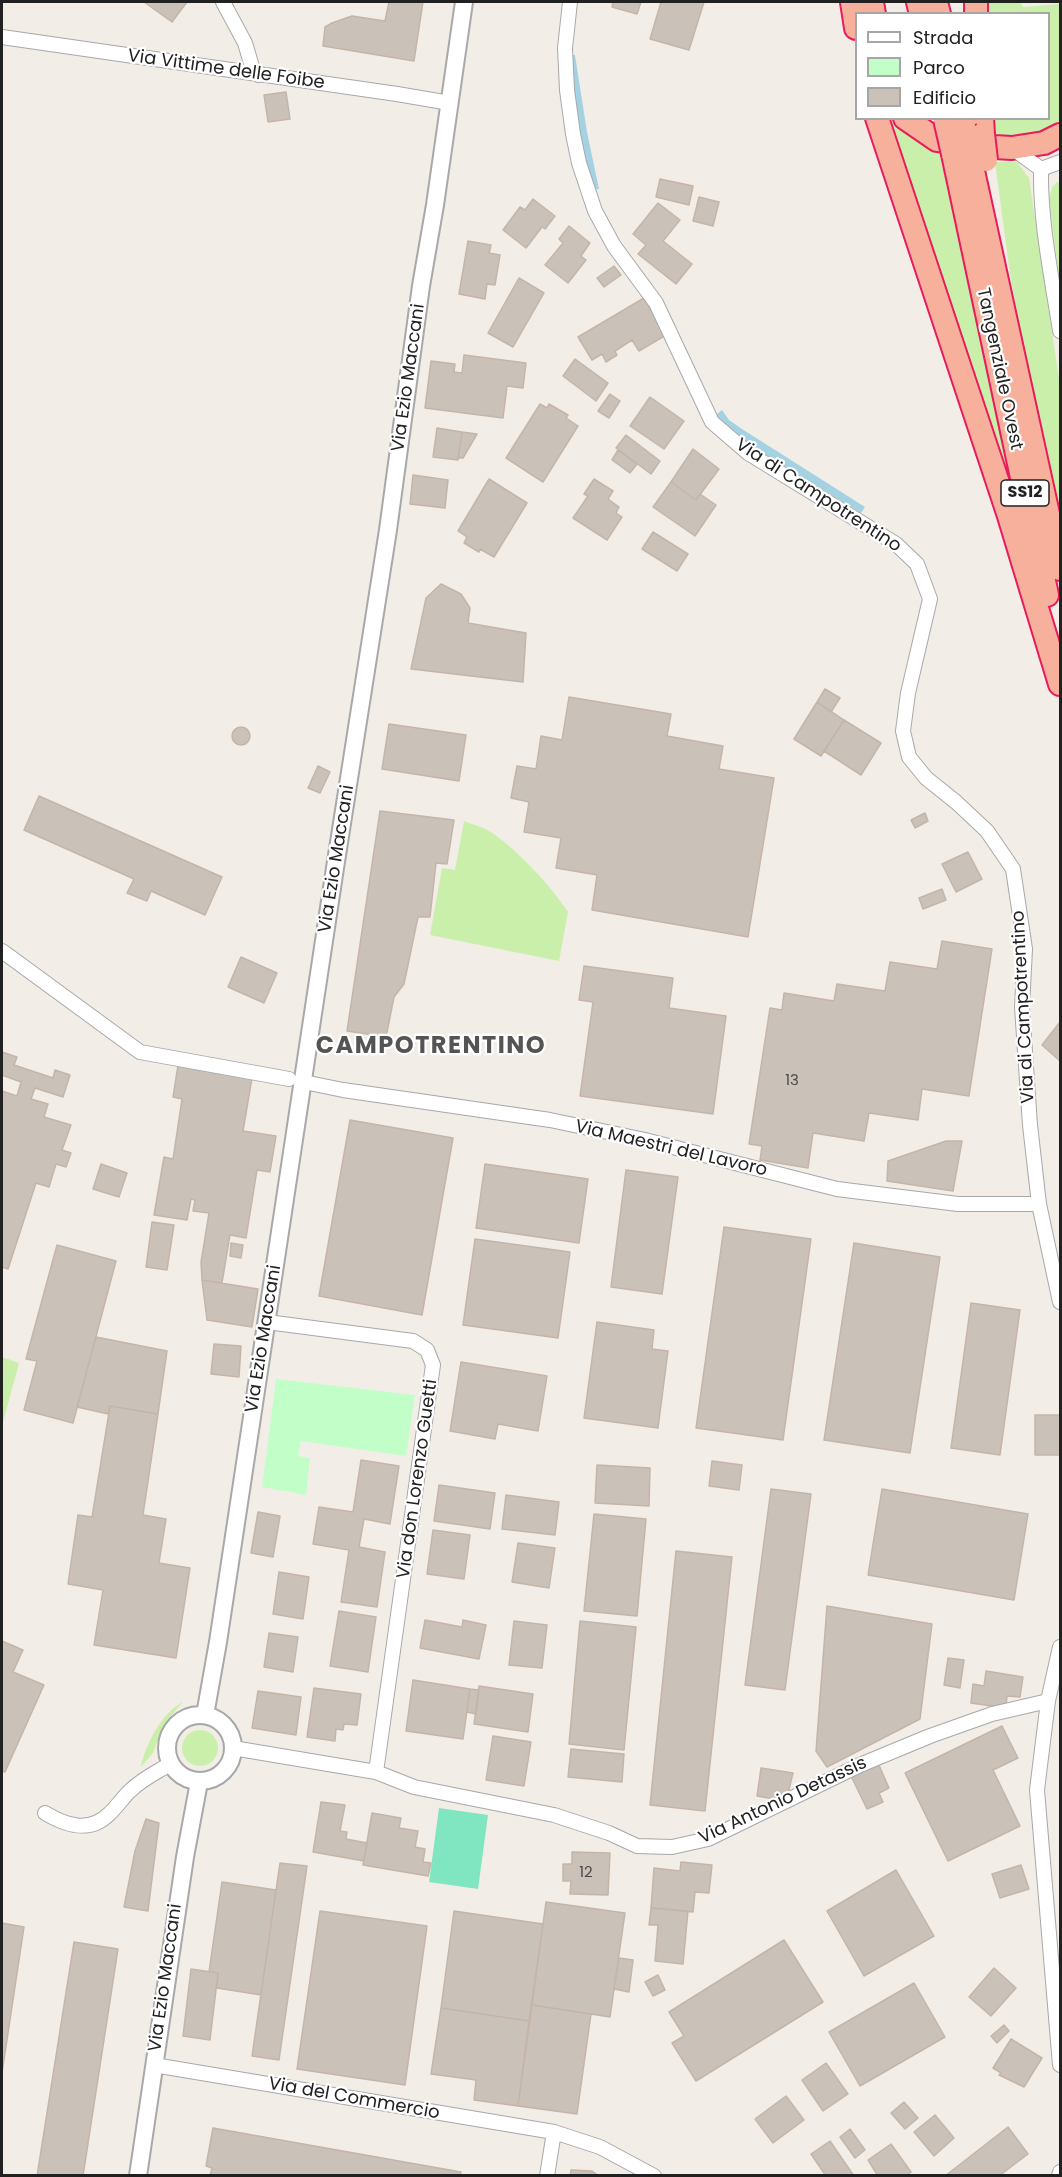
<!DOCTYPE html>
<html>
<head>
<meta charset="utf-8">
<style>
  body { margin:0 }
  #map { position:relative; width:1062px; height:2177px; overflow:hidden; background:#f2eee7; font-family:Poppins,sans-serif }
  canvas { display:block }
  .frame { position:absolute; inset:0; border:3px solid #212121; pointer-events:none }
  .legend { position:absolute; left:855px; top:12px; width:195px; height:108px; box-sizing:border-box; background:#fff; border:2px solid #a6a6a6; margin:0; padding:8px 10px; list-style:none; font-size:18px; color:#212121 }
  .legend li { display:flex; align-items:center; gap:12px; height:30px }
  .legend b { width:30px; border:2px solid #a6a6a6 }
</style>
</head>
<body>
<div id="map">
<canvas width="1062" height="2177"></canvas>
<div class="frame"></div>
<ul class="legend">
<li><b style="height:8px;background:#fff"></b>Strada</li>
<li><b style="height:16px;background:#c2fec8"></b>Parco</li>
<li><b style="height:16px;background:#cac1b9"></b>Edificio</li>
</ul>
</div>
<script>
const ctx = document.querySelector('canvas').getContext('2d');
ctx.lineJoin = 'round';
function fill(path, color) { ctx.fillStyle = color; ctx.fill(path, 'evenodd'); }
function stroke(path, color, width, dash) { ctx.strokeStyle = color; ctx.lineWidth = width; ctx.lineCap = dash ? 'butt' : 'round'; ctx.setLineDash(dash || []); ctx.stroke(path); }
function drawText(font, color, halo, rows, align = 'center') {
  ctx.font = font + ' Poppins,sans-serif'; ctx.lineWidth = 4.5; ctx.setLineDash([]); ctx.textBaseline = 'middle'; ctx.strokeStyle = halo; ctx.fillStyle = color; for (const [text, x, y, turn = 0] of rows) {
    ctx.save(); ctx.translate(x, y); ctx.rotate((+turn || 0) * Math.PI / 180); ctx.textAlign = isNaN(turn) ? turn : align; if (halo) ctx.strokeText(text, 0, 0); ctx.fillText(text, 0, 0); ctx.restore();
  }
}
fill(new Path2D(`
  M982,2H1020L1023,7L1060,4V127L1028,136L992,137L990,119L1048,118V14L983,13Z
  M888,119L939,150L1025,539Z
  M995,162H1017L1029,178L1060,386V519L1028,373L1009,267Z
  M1057,182L1060,183V283L1049,200L1052,187Z
  M464,821C474,825 486,828 494,834C520,853 551,886 568,912L559,961L430,935L442,868L455,870Z
  M2,1357L19,1363L2,1426Z
  M183,1702L164,1724L153,1753L141,1767C145,1745 162,1712 183,1702Z
  M182 1748a18 18 0 1 1 36 0a18 18 0 1 1-36 0Z`), '#caefaa');
fill(new Path2D(`
  M276,1379L415,1395L406,1456L301,1441L298,1456L310,1458L306,1495L262,1487Z`), '#c2fec8');
fill(new Path2D(`
  M439,1808L488,1815L478,1889L429,1882Z`), '#7fe6c1');
fill(new Path2D(`
  M569,55H575L587,132L599,189L592,190L581,138Z
  M722,410L729,420L742,429L865,507L861,513L740,439L716,415Z`), '#a4d2e2');
const building = new Path2D(`
  M144,2H187L172,22Z
  M389,2H423L414,61L323,46L325,27L332,23L352,16L385,21Z
  M613,2H641L637,14L612,7Z
  M661,2H704L689,50L650,39Z
  M286,92L290,119L268,122L264,95Z
  M660,179L693,186L689,205L656,197Z
  M699,197L719,202L713,226L693,221Z
  M533,199L555,216L545,229L542,227L526,248L503,230L520,207L525,210Z
  M658,203L680,220L663,241L692,264L676,284L638,254L646,245L633,234Z
  M569,226L590,243L581,256L586,260L568,283L545,265L563,243L559,239Z
  M468,241L491,245L489,253L500,255L495,285L487,284L485,299L459,294Z
  M614,266L621,275L604,287L597,278Z
  M519,278L544,293L513,347L488,333Z
  M644,298L666,335L639,351L632,340L615,351L617,355L606,362L602,354L592,360L578,337Z
  M464,355L526,363L523,388L507,386L503,418L425,408L431,361L455,364L454,372L462,373Z
  M575,359L608,383L596,401L563,376Z
  M610,394L620,401L609,418L598,411Z
  M650,397L684,421L664,449L630,426Z
  M540,404L547,408L549,404L568,415L566,418L578,426L543,482L506,458Z
  M437,428L462,432L458,460L433,457Z
  M462,432L477,434L463,458H458Z
  M626,435L660,461L651,474L616,448Z
  M693,449L719,469L696,500L671,482Z
  M618,450L637,464L630,473L612,460Z
  M413,475L448,480L445,508L410,504Z
  M489,479L527,503L494,557L480,549L479,552L464,543L467,537L458,531Z
  M594,479L613,491L608,499L619,507L616,513L622,517L607,540L573,518L588,496L584,494Z
  M671,482L696,500L700,494L716,505L695,536L653,507Z
  M653,532L688,554L677,571L642,549Z
  M441,584L461,594L470,608L468,623L526,633L523,682L411,669L426,598Z
  M825,689L840,698L831,712L817,702Z
  M569,697L671,714L667,736L723,746L719,769L774,778L748,937L592,910L597,875L556,868L561,838L524,832L529,802L511,798L517,766L536,769L541,736L562,740Z
  M817,702L844,720L821,756L794,739Z
  M844,720L881,743L861,775L824,751Z
  M389,724L466,735L459,781L382,769Z
  M232 736a9 9 0 1 1 18 0a9 9 0 1 1-18 0Z
  M318,766L330,772L320,793L308,788Z
  M39,796L222,877L205,915L151,891L147,901L127,893L134,879L24,830Z
  M380,811L454,820L447,864L436,863L430,917H418L404,984L394,997L386,1037L347,1031Z
  M925,813L928,821L915,828L911,820Z
  M968,852L982,879L956,892L942,864Z
  M942,889L946,900L923,909L919,898Z
  M942,941L992,949L969,1096L922,1089L918,1120L869,1113L864,1141L813,1133L808,1168L760,1160L762,1146L749,1144L770,1008L782,1010L784,993L834,1001L837,984L885,991L890,962L937,969Z
  M241,957L277,973L264,1003L228,987Z
  M584,966L673,978L669,1008L726,1016L713,1114L580,1096L593,1002L579,1000Z
  M1060,1022V1061L1042,1045Z
  M2,1052L17,1057L14,1065L53,1078L55,1070L70,1075L63,1097L35,1088L31,1099L48,1104L44,1117L71,1125L62,1150L71,1153L66,1167L56,1164L49,1187L36,1183L8,1269L2,1267V1091L17,1096L21,1082L2,1075Z
  M178,1065L252,1078L243,1131L276,1136L270,1172L257,1170L246,1238L230,1235L222,1283L202,1280L201,1262L209,1213L193,1211L195,1200L191,1199L187,1220L154,1215L164,1157L173,1159L182,1099L173,1097Z
  M350,1120L453,1138L422,1315L319,1296Z
  M946,1141H962L953,1191L887,1181L888,1161Z
  M101,1164L127,1173L119,1197L93,1189Z
  M485,1164L588,1179L579,1243L476,1228Z
  M626,1170L678,1177L662,1294L611,1287Z
  M152,1222L174,1225L167,1270L146,1267Z
  M724,1227L811,1239L783,1440L696,1428Z
  M475,1239L570,1252L558,1338L463,1325Z
  M231,1243L243,1245L241,1258L230,1256Z
  M854,1243L940,1257L910,1453L824,1440Z
  M57,1245L116,1261L73,1423L24,1410L37,1361L26,1359Z
  M202,1280L258,1289L252,1327L207,1320Z
  M971,1303L1020,1310L1000,1455L951,1448Z
  M597,1322L654,1330L652,1349L668,1351L658,1428L584,1418Z
  M96,1337L167,1351L158,1414L110,1406L108,1414L77,1407Z
  M214,1344L241,1346L239,1377L211,1374Z
  M461,1362L547,1376L538,1431L498,1424L495,1439L450,1431Z
  M110,1406L158,1414L143,1515L166,1519L159,1563L190,1568L176,1658L94,1645L103,1590L68,1584L78,1515L92,1517Z
  M1035,1415H1060V1455H1035Z
  M361,1460L399,1466L390,1524L364,1519L359,1547L385,1552L377,1607L341,1602L349,1550L313,1544L319,1507L353,1512Z
  M712,1461L742,1465L739,1490L709,1486Z
  M597,1465L650,1468L649,1506L595,1503Z
  M439,1485L495,1493L490,1529L434,1521Z
  M771,1489L811,1494L785,1690L745,1685Z
  M882,1489L1028,1514L1014,1600L868,1575Z
  M506,1495L559,1502L555,1535L502,1529Z
  M258,1512L280,1516L273,1557L251,1553Z
  M594,1514L646,1519L637,1616L584,1611Z
  M433,1530L470,1535L464,1579L427,1574Z
  M518,1543L555,1548L549,1588L512,1582Z
  M676,1551L732,1557L705,1811L650,1805Z
  M279,1572L309,1577L303,1619L273,1614Z
  M827,1606L932,1624L920,1719L827,1767L816,1751Z
  M339,1611L376,1617L368,1672L330,1666Z
  M425,1620L462,1627L463,1620L486,1625L479,1659L420,1648Z
  M514,1621L547,1625L542,1668L509,1665Z
  M580,1621L636,1627L624,1750L569,1744Z
  M269,1633L298,1637L293,1672L264,1667Z
  M2,1641L23,1650L13,1672L44,1685L5,1772L2,1771Z
  M948,1658L964,1660L960,1688L944,1685Z
  M986,1671L1023,1677L1020,1697L1007,1696L1006,1708L971,1703L973,1684L984,1686Z
  M413,1680L470,1689L463,1739L406,1731Z
  M479,1686L533,1694L528,1732L474,1724Z
  M314,1688L361,1694L357,1725L344,1724L343,1730L336,1729L335,1741L307,1737Z
  M470,1689L479,1690L476,1714L467,1712Z
  M258,1691L301,1697L296,1735L252,1728Z
  M1002,1726L1018,1758L993,1770L1020,1826L948,1861L905,1773Z
  M493,1736L531,1742L524,1786L486,1780Z
  M571,1749L624,1754L622,1782L568,1777Z
  M878,1763L889,1788L879,1793L883,1802L867,1809L851,1776Z
  M761,1768L793,1773L787,1798L780,1800L757,1796Z
  M321,1802L345,1805L340,1831L347,1832L346,1839L367,1843L364,1861L313,1852Z
  M372,1813L401,1818L399,1828L418,1831L415,1847L425,1849L423,1862L431,1863L428,1876L363,1865Z
  M146,1819L159,1823L148,1911L124,1907L135,1851Z
  M572,1852L610,1853L608,1895L570,1894L571,1881H563V1864H572Z
  M681,1862L712,1865L709,1893L695,1892L693,1912L651,1908L654,1868L680,1871Z
  M280,1863L307,1866L279,2060L252,2056Z
  M1021,1865L1029,1889L1000,1898L992,1874Z
  M896,1870L934,1936L864,1976L827,1911Z
  M222,1882L276,1890L261,1995L217,1988L218,1973L209,1972Z
  M546,1902L625,1913L610,2017L532,2005Z
  M651,1908L688,1911L683,1964L655,1961L658,1925H649Z
  M320,1911L427,1926L405,2085L297,2069Z
  M454,1911L543,1924L529,2021L441,2008Z
  M2,1923L24,1927L2,2073Z
  M784,1940L823,2002L696,2081L672,2043L684,2036L669,2012Z
  M74,1942L118,1949L83,2176H37Z
  M619,1958L633,1960L629,1992L614,1989Z
  M994,1968L1016,1988L991,2016L969,1997Z
  M191,1969L218,1973L210,2040L183,2036Z
  M658,1975L665,1990L653,1996L645,1982Z
  M914,1983L945,2037L860,2086L829,2032Z
  M532,2005L591,2014L577,2114L518,2106Z
  M441,2008L529,2021L518,2106L474,2100L476,2080L431,2074Z
  M1004,2025L1009,2031L997,2043L991,2036Z
  M1011,2039L1042,2058L1024,2087L999,2075L1001,2073L993,2068Z
  M826,2063L848,2094L823,2111L802,2080Z
  M786,2096L804,2120L773,2143L755,2119Z
  M904,2102L918,2118L905,2129L891,2113Z
  M935,2115L954,2138L934,2156L914,2132Z
  M1008,2127L1028,2154L999,2176H945Z
  M213,2128L461,2172L460,2176H210L212,2168L206,2166Z
  M850,2129L865,2150L855,2158L840,2137Z
  M830,2141L854,2176H826L811,2154Z
  M891,2144L911,2172L906,2176H878L868,2160Z
  M571,2170L592,2171L599,2176H570Z`);
fill(building, '#cac1b9');
stroke(building, '#c5b5a8', 1.5);
const minor = new Path2D(`
  M223,2L245,43L253,70L259,75
  M570,2L565,48L567,90L573,134L579,163L595,211L614,246L656,303L712,422L748,453L896,544L917,564L930,599L908,693L903,731L909,757L926,778L956,802L987,831L1013,869L1025,949L1022,1007L1030,1125L1039,1204L1060,1302
  M2,37L397,94L450,103
  M1012,148L1041,169
  M1041,169C1040,223 1052,278 1060,331
  M1041,169L1060,162
  M2,951L140,1052L289,1079
  M304,1082L343,1090L550,1120L645,1140L837,1189L958,1204H1039
  M267,1322L413,1341L427,1350L433,1365L376,1772
  M1060,1647L1048,1701L1037,1790L1060,2065
  M233,1748L376,1772L414,1787L554,1815L609,1833L637,1846L672,1847L708,1839L860,1765L930,1736L992,1714L1048,1701
  M45,1813C65,1825 89,1834 109,1814C117,1807 123,1797 131,1790C142,1779 157,1772 170,1764
  M154,2065L554,2132L600,2147L654,2176
  M547,2176L554,2132
  M1059,2176L1060,2172`);
const tertiary = new Path2D(`
  M167 1748a33 33 0 1 1 66 0a33 33 0 1 1-66 0Z
  M205,1715L218,1642L335,868L388,530L421,286L435,205L464,2
  M138,2176L185,1857L199,1782`);
const trunk = new Path2D(`
  M852,2L856,28
  M872,2L874,14
  M918,2L921,14
  M936,2L939,14
  M976,2V14
  M877,118L1009,516L1060,684
  M905,118L937,140L976,146L1012,148L1044,143L1060,135
  M982,118L983,134
  M953,154L1047,595
  M970,157L1060,569`);
stroke(minor, '#a8a8a8', 16);
stroke(tertiary, '#a8a8a8', 20);
stroke(trunk, '#e91b5c', 26);
stroke(minor, '#fff', 14);
stroke(tertiary, '#fff', 16);
stroke(trunk, '#f6b09c', 22);
const trunkBridge = new Path2D(`
  M945,119L953,154
  M964,126L970,157
  M983,134L986,160`);
stroke(trunkBridge, '#e91b5c', 26, []);
stroke(trunkBridge, '#f6b09c', 22);
drawText('15px', '#4b4947', null, [
  ["13",792,1081],
  ["12",586,1873]
]);
for (const [x, y, w] of [
  [1025,493,48]
]) { const box = new Path2D(); box.roundRect(x - w / 2, y - 13, w, 26, 4.5); ctx.fillStyle = '#fff'; ctx.fill(box); stroke(box, '#212121', 1.5); }
drawText('bold 16px', '#212121', null, [
  ["SS12",1025,493]
]);
drawText('18px', '#212121', '#fff', [
  ["Via Vittime delle Foibe",226,70,8],
  ["Tangenziale Ovest",999,369,78],
  ["Via Ezio Maccani",409,378,-82],
  ["Via di Campotrentino",818,496,33],
  ["Via Ezio Maccani",337,859,-81],
  ["Via di Campotrentino",1024,1007,-93],
  ["Via Maestri del Lavoro",671,1149,13],
  ["Via Ezio Maccani",264,1339,-81],
  ["Via don Lorenzo Guetti",418,1479,-82],
  ["Via Antonio Detassis",783,1801,-25],
  ["Via Ezio Maccani",166,1978,-82],
  ["Via del Commercio",354,2099,10]
]);
ctx.letterSpacing = '1.5px';
drawText('bold 24px', '#545454', '#fff', [
  ["CAMPOTRENTINO",431,1047]
]);
ctx.letterSpacing = '0px';
</script>
</body>
</html>
